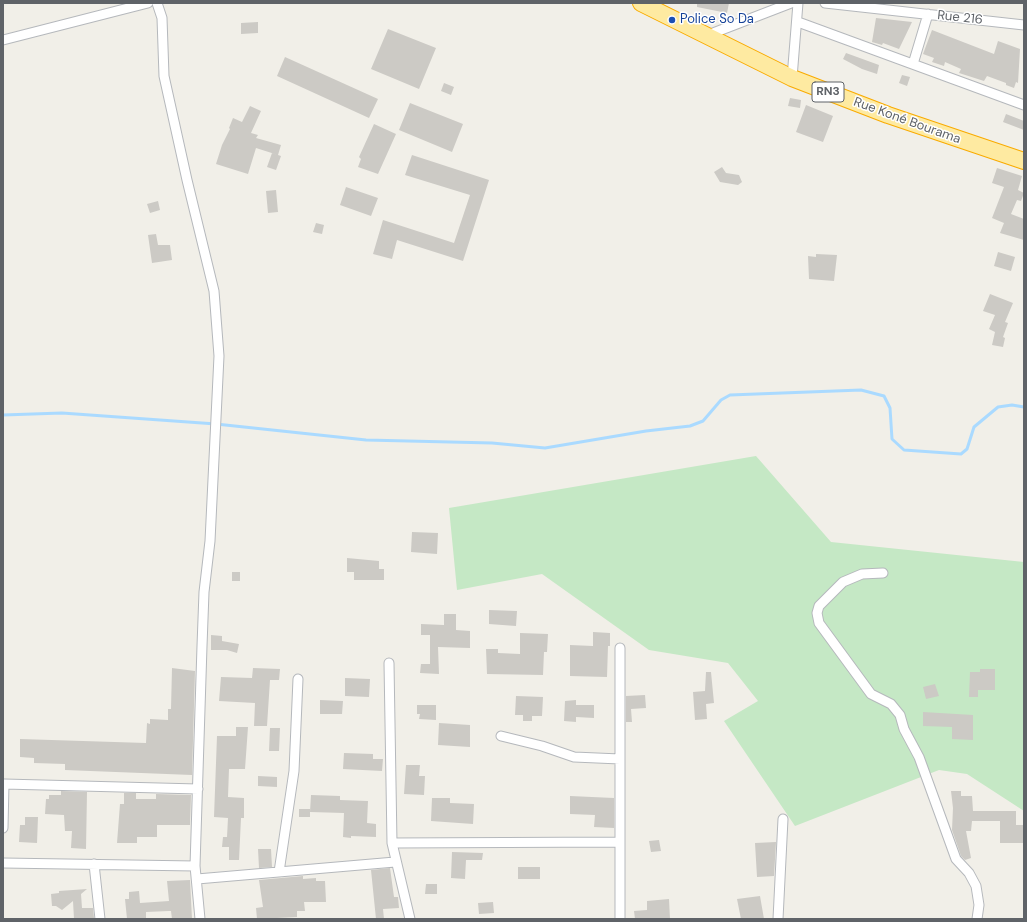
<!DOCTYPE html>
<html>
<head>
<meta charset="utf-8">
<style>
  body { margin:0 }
  #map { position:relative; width:1027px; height:922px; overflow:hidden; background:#f1efe8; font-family:"DM Sans",sans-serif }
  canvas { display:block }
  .frame { position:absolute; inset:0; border:4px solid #5f6368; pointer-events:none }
</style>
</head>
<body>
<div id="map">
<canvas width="1027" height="922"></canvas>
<div class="frame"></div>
</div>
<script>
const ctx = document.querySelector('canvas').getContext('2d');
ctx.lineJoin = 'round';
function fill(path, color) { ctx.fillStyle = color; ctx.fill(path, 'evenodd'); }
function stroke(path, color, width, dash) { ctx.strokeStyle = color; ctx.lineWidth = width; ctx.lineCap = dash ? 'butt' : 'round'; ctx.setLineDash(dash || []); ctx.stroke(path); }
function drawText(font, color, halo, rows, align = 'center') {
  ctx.font = font + ' "DM Sans",sans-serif'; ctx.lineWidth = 3; ctx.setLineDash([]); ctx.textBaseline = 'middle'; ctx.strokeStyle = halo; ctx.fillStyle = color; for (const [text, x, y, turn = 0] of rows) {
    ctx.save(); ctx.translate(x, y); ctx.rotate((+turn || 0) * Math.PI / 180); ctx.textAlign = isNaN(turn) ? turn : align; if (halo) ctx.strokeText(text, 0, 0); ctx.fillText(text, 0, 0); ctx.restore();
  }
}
fill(new Path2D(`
  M756,456L831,542L1024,562V811L967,774L939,770L795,826L724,721L758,701L728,663L649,650L542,574L457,590L449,508Z`), '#c5e8c5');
stroke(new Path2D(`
  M3,415L62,413L216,424L366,440L492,443L545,448L646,431L690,426L703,421L721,400L730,395L861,390L884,396L890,408L892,439L904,450L961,454L967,449L974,427L998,407L1012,405L1024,407`), '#aadaff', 3);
fill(new Path2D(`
  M697,3H729L727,13L697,7Z
  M876,18L912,22L899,49L883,43L882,45L872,42Z
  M258,22V33L241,34V23Z
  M388,29L436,48L419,89L371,69Z
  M932,30L994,54L998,41L1020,49L1018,83L1016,82L1014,88L1006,85V83L987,76L984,81L959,73L961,69L945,62L944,66L932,62L934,58L923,54Z
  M846,53L879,65L877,74L862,69L843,59Z
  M285,57L378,99L369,118L277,76Z
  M902,75L910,77L907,86L899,83Z
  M444,83L454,87L451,95L441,91Z
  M790,98L801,100L800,108L788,106Z
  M410,103L463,124L452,152L399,130Z
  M806,105L833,116L823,142L796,132Z
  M250,106L261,111L251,133L258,135L256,138L281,145L278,155L256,148L248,174L216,164L222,145L230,129L229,128L233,118L242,122Z
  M1006,114L1024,121V130L1003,122Z
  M374,124L396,134L378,174L358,167L361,159L359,157Z
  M272,153L281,156L276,170L267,167Z
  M412,155L489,180L463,261L397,240L392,259L373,254L383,220L454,243L470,195L405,175Z
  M722,167L726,173L739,175L742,182L738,185L720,182L714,172Z
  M997,168L1022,176L1018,190L1024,193L1021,201L1017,200L1011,214L1024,219V240L1000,233L1004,223L992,218L1004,187L992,183Z
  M346,187L378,198L371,216L340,205Z
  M276,190L278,212L268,213L266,191Z
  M158,201L160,210L150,213L147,204Z
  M316,223L324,225L322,234L313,232Z
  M156,234L158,245H170L172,260L152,263L148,235Z
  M998,252L1015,257L1011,271L994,266Z
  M816,254L837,255L834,281L809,279L808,256L816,257Z
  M990,294L1013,303L1005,322L1008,323L1003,337L1005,338L1003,347L992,345L995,332L989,329L995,315L983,311Z
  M412,532L438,533L437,554L411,552Z
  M347,558L379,561V569H384V580H354V572H347Z
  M232,572H240V581H232Z
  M489,610L517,611L516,626L489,624Z
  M444,614H456V630L470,631V648L438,647L439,674L420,673L421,664H430V635H421V624L444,625Z
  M593,632L610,633V646H608L607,677L570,676V645L593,646Z
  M520,633L548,634L547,652H544L543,675L487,674L486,649H498V653L520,654Z
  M211,635L222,636V641L239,644L237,653L227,650H211Z
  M172,668L195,671L192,775L65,770V764L34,763V758L20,757V739L146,743L147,723L150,724V719L168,720V709H171Z
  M253,668L280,669L279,680H270L267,726H254L255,703L219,701L221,677L252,678Z
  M980,669H995V690H978V697H969L970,672H980Z
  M706,672H711L714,703L706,704L707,719L695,720L693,692L705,691Z
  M345,678L370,679L369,697L345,696Z
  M935,684L939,696L926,699L923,687Z
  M645,695L646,708L631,709L632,722H626V696Z
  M516,696L543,697L542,716H532V721H523V715H515Z
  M320,700L343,701L342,714H320Z
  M576,700V705H594V718L576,717V722L564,721L565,701Z
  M417,705H436V720L419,719L420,714H417Z
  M923,712L973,715V740L952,739V727L923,726Z
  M439,723L470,725V747L438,745Z
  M236,727H248L245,769H229L228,797L244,798V818H241L239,860H229V847H222L223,837H227L228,818L214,817L217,736H236Z
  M270,728H280L279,751H269Z
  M344,753L373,754V759H383L382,771L343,769Z
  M406,765H420L419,776H425L424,795L404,794Z
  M258,776L277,777V787L258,786Z
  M61,791L87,792L86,849L71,848L72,831H65L64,815L45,814L46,799H49V795H61Z
  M951,791H961V796H972L973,811H1016V825H1024V843H1000V821H972L971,831H966L971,858L965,860L961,856L952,830L953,808Z
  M124,793H136V799H156V794L191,795L190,825H157V837H137V843H117L120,804H124Z
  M311,795L340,796V800L368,801L367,823L376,824V837L351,836V838L343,837L344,813L310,812Z
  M570,796L614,798V828L594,827L595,815L570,814Z
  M432,798H450V803L474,804L473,824L431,821Z
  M299,809H310V817H299Z
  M25,817H38L37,843L19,842L20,825H25Z
  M659,840L661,851L651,852L649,841Z
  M776,842L774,876L757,877L755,843Z
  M258,849H271L272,867L259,868Z
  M452,852L483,853L482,860H466L465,879L451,878Z
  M518,867H540V879H518Z
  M390,868L394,897H398L399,908L383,909L384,919H376L371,870Z
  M303,876V879L316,878V881H325L326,902H304L305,911H297V917L257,919L256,908L263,907L259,880Z
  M190,880L192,919H172L171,911H169L146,912V919H127L125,899H129V892L139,891L140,903L169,901L167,881Z
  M426,884H437V894H425Z
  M87,889L81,894L82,908H93L94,918L74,919L73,901L62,910L56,906H52L51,894L59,893V891Z
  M760,896L764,919H741L737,899Z
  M669,899L670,919H635L634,911L647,910V901Z
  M493,902L494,913L479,914L478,903Z`), '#cccac5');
const minor = new Path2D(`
  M157,3L162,18L164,76L187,180L214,291L219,356L210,541L204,592L202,646L195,866L200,919
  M825,3L1024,25
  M798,22L1024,105
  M708,35L791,3
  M3,40L148,3
  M913,64L928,14
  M792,78L798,3
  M883,573L862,574L843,582L819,606L817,613L819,623L871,694L891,704L900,715L904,729L919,757L956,859L969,873L976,886L979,905L977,919
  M389,663L392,843L410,919
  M501,736L542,746L574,757L620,759
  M3,828L4,784L198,789
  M392,843L620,842
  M3,863L195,866
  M94,864L100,919
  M279,872L294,771L298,679
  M197,879L395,862
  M620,919V648
  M778,919L783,819`);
const trunk = new Path2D(`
  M641,3L792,78L888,115L1024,161`);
stroke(minor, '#b5b8bc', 11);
stroke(trunk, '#f9ab00', 18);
stroke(minor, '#fff', 9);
stroke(trunk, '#feeaa1', 16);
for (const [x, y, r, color] of [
  [672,20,4,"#1a4fb4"]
]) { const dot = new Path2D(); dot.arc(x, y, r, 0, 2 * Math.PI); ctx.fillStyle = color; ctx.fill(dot); stroke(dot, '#fff', 1.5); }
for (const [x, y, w] of [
  [828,92,32]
]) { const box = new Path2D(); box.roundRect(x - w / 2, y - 10, w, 20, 3); ctx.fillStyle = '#fff'; ctx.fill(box); stroke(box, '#5f6368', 1); }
drawText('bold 12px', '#5f6368', null, [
  ["RN3",828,92]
]);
drawText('13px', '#5f6368', '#fff', [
  ["Rue 216",960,18,6],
  ["Rue Koné Bourama",907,121,20]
]);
drawText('13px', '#164399', '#fff', [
  ["Police So Da",680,20]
], 'left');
</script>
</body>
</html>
